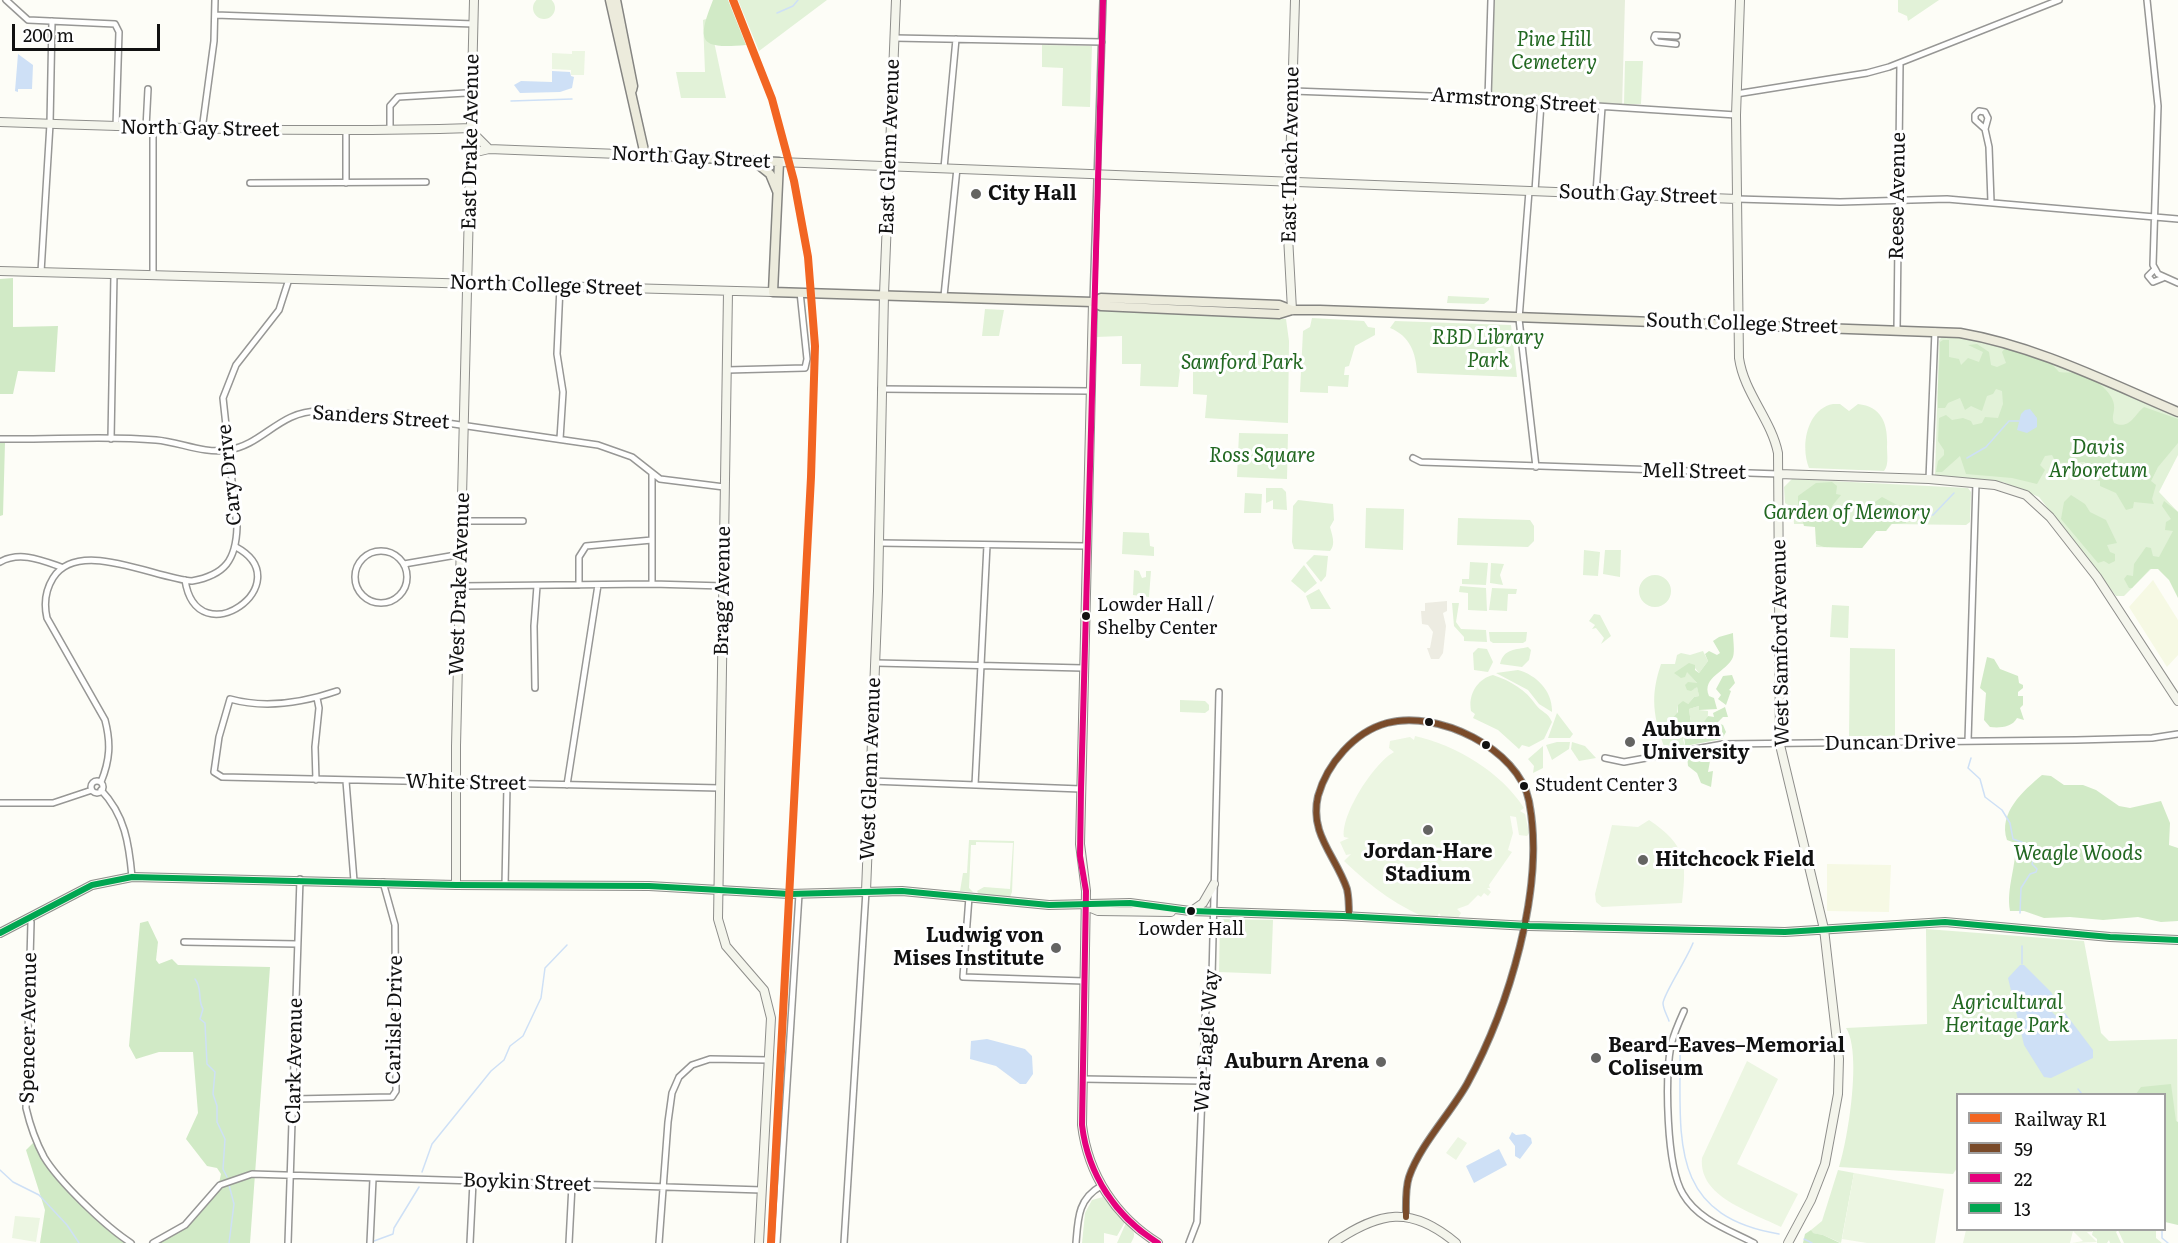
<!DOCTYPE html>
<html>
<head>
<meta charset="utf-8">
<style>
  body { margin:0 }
  #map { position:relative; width:2178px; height:1243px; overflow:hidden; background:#fdfdf7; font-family:Literata,serif }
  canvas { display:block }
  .legend { position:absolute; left:1956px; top:1093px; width:210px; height:138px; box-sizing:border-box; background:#fff; border:2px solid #a0a0a0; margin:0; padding:8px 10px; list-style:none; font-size:18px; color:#111 }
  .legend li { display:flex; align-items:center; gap:12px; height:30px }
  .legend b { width:30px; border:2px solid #a0a0a0 }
  .scale { position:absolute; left:12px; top:24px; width:148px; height:27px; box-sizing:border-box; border:3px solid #111; border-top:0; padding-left:8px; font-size:18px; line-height:21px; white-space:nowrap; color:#111; -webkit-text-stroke:4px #fff; paint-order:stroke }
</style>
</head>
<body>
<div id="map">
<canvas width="2178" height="1243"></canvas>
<ul class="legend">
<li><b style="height:8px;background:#f26522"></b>Railway R1</li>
<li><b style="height:8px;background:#7a4b2a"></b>59</li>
<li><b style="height:8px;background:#e5007d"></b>22</li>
<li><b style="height:8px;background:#00a651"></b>13</li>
</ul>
<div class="scale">200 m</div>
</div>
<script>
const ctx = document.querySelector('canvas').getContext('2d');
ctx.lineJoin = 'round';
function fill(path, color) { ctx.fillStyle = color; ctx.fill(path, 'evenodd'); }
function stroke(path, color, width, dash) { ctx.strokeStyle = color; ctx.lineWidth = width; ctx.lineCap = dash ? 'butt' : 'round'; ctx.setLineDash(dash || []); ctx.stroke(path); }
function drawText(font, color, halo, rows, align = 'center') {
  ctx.font = font + ' Literata,serif'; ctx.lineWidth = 6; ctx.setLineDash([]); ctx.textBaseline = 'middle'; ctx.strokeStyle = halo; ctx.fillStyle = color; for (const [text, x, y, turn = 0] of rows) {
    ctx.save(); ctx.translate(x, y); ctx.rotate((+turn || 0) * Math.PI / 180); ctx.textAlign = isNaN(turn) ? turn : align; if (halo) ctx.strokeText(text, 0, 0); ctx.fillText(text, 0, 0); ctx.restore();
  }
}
fill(new Path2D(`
  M2153,580L2178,620V655L2167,667L2129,607Z
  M1827,864L1891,865L1889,912L1827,911Z`), '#f6f9e4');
fill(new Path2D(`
  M533 8a11 11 0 1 1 22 0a11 11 0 1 1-22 0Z
  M738,0H827L759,51Z
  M1898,0H1939L1908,21L1907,16L1898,12Z
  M709,18L726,98H681L676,72H705L703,20Z
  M1042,45L1092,46L1090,107L1062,106L1063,68L1042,67Z
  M1625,61H1643L1641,104H1624Z
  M1448,296L1489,298V300L1484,304L1447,303Z
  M985,309L1004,310L999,336H982Z
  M1100,309L1286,319L1289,341L1288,423L1205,418L1207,395L1193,394V370L1180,369L1178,387L1140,386L1141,364H1122V336L1096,337V312Z
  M1312,318L1364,321L1368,327L1375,328V335L1355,346L1349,366L1345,367L1344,375H1349L1348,387L1328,386V393L1300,392L1303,331L1310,327Z
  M1395,321L1511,325L1517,377L1417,373C1416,353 1410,336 1390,328Z
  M1942,336C2015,337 2111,388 2178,417V455L2159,492L2178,512V542L2124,596H2116L2039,497L2003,482L1935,475L1939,341Z
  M1833,404H1840L1849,411L1858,404C1883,407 1888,425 1887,447C1887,455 1889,465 1884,471L1809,468C1800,446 1807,409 1833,404Z
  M1239,433L1288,434L1287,479L1237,477Z
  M1792,479L1968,488L1971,492L1970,522L1966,525L1892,524L1886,531H1876L1862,548L1816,547L1817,524H1794L1793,508L1785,503L1784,487Z
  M1266,488H1282L1286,492L1287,510L1273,509V500L1266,503Z
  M1245,493L1262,494L1261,513H1244Z
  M1298,500L1333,504L1334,520L1330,527C1332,535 1336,544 1330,551L1294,549L1292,542L1293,506Z
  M1366,508L1404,509L1403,550L1365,548Z
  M1458,518L1530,520L1534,526V541L1528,547L1457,545Z
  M1123,532L1149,533L1150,546L1154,547V556L1122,554Z
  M1584,550L1600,552L1598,576L1583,575Z
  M1605,550H1621L1620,577L1603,574Z
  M1314,555L1328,556L1326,576L1321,582L1306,563Z
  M1470,562L1488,563L1486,585L1462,584V579H1469Z
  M1491,563L1504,564L1500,575L1503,585L1490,583Z
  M1304,565L1317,583L1305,593L1291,581Z
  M1134,570L1139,571L1142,578L1146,577V571H1151L1149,597L1133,595Z
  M1639 591a16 16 0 1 1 32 0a16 16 0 1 1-32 0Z
  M1460,586L1486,588L1487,611L1468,610V593L1459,592Z
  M1492,588L1517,589L1516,594H1508L1507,611L1489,610Z
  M1319,589L1331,609H1311L1306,596Z
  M1452,603H1459L1456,622L1461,629L1486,630L1487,642L1464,641V637L1454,626Z
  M1832,605L1849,606L1848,638L1830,637Z
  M1594,614L1600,615L1611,636L1601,644L1604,638L1596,628L1592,629L1595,625L1589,621Z
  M1489,632H1527L1526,641L1523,643H1493L1490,641Z
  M1528,647L1531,650L1529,660L1522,667L1500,664C1504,648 1516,650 1528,647Z
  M1478,648L1487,649L1493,662L1488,672L1474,670L1473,653Z
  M1850,648L1895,649V736H1849Z
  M1703,651L1708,661L1699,673L1695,668L1682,670L1685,674L1687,671L1697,683H1691L1694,689L1697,686L1699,696L1694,697L1688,704L1678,705L1677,715L1683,722L1691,724L1689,709L1699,706V710L1708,711C1709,726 1695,734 1683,739L1685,746L1665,749C1653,716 1650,697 1661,664H1675L1677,655L1681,653L1690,655Z
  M1518,670C1537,675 1553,692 1552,712L1539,704L1528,690L1496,673Z
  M1493,675C1511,681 1526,690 1536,705C1541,712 1548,712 1552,722L1544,739L1529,747L1522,745L1519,749L1498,730L1473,718L1475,714L1471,711C1468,695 1477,679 1493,675Z
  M1180,700L1205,701L1209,705V710L1205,713L1180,712Z
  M1557,713L1573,734L1570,738H1548Z
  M1557,742H1570L1569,749L1552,760L1546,745Z
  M1572,742L1585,746L1596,758L1579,761L1571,749Z
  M1543,746V768L1533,773L1534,766L1528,759Z
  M969,840L1014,841L1012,892L1010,897L979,895L977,891L984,887L1010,889L1013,843L976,842V845H971L969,888L973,892L960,891L963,873H967Z
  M1220,919L1273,920L1271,974L1219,972Z
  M1926,929L2084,941L2101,1033L2109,1041L2177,1039L2178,1221L2164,1094H1958L1957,1168L1953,1174L1839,1167C1848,1139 1862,1052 1846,1028L1927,1024Z
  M1838,1170L1854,1173L1841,1243L1823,1235L1812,1233L1811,1230L1822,1221Z
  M1103,1197L1125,1222L1117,1236L1104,1233V1243H1082L1085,1213L1092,1200Z
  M1126,1223C1134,1231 1137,1233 1131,1243H1117Z
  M2093,1230H2156V1238L2162,1243H2124L2118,1230L2116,1232L2121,1243H2110L2109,1240L2107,1243H2097V1239L2092,1235Z`), '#e2f2d8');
fill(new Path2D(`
  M713,0H728L746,45C700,49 696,43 713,0Z
  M13,278V327L58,326L55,372L18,371L13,394H0V279Z
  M1943,340H1949V357L1959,359L1961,365L1968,358L1979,362L1983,352L1968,345L1977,344L1989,352L1991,365L1997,367L2006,363L2002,352L2006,347L2047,359L2059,372C2065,373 2072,372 2078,373C2090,375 2113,391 2114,405C2115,413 2111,416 2114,423C2130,430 2134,415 2144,407L2178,419V443L2158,467L2151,481L2156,485L2152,499L2154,504L2134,502L2133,508L2126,510L2116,493L2100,486V481L2095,480L2088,472L2085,462L2056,463L2052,455L2045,456L2040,465L2045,470L2037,484L2012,478L1966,474L1960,456L1942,472H1936L1938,461L1944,455V450L1938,441L1939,418L1946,415L1952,420L1963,418L1971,421L1973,425L1982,423L1985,417L1998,418L2003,404L2002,391L1996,389L1993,394L1987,396L1982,411L1971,406L1965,410L1960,398L1948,403L1945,408H1938C1937,385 1940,365 1940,342Z
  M0,442L5,443L3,515L0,516Z
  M1832,482L1837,486L1836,494L1841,495L1832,506L1836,518L1863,522L1865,509L1882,497L1903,508L1906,523L1891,524L1886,531H1876L1862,548L1824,547L1816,544L1815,527L1804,526L1798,506V496L1816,483Z
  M2071,495L2085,504L2090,512L2106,520L2117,543L2107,545L2110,552L2115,554V561L2109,564L2104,561L2098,563L2061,519L2064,502Z
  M2164,501L2178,512V598L2169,580L2158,569H2150L2132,588H2129L2124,579L2127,575L2133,576L2134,564L2146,547L2151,548L2153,556L2159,557L2173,531L2165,530L2166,522L2171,519L2162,506Z
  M1733,633C1733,640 1735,651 1733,657C1727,672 1701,677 1709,696L1714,698L1717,709L1699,710V706L1689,709L1691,724L1683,722L1681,727L1672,726L1671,720L1678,712V705L1683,701L1688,704L1694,697L1699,696L1697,687L1691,691L1687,690L1685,685L1688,682L1697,683L1687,672L1685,677L1681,678L1674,673L1689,663L1695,665V670L1699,673L1708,661L1705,654L1709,651L1717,655L1720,653L1713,641L1719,637Z
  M1987,657L1994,659L2000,669L2018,676L2019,683L2023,685V688L2018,692V696H2023V705L2020,708L2024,720L2017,718C2012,728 1998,728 1990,727L1984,720L1986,693L1980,688Z
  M1732,675L1735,683L1729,690L1731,691L1726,705L1718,699L1721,695L1716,689L1723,676Z
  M1725,707L1728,717H1723L1717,723L1723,725L1726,732L1722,739L1685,746L1684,734H1696L1708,716L1714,717L1713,713Z
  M1702,751L1710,761L1708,772L1713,771L1711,787L1701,783L1697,773L1688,766L1687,755Z
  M2042,775L2051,776L2064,785H2083L2096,790L2119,806L2130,808L2161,801L2170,823L2169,845L2178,848V921L2161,922L2138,917L2103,920L2070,917L2044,918L2024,911H2010C2006,887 2017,867 2015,843L2007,840C1998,813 2023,791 2042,775Z
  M148,921L158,942L156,960L159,964L172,959L178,965L270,967L250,1243H153C177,1229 217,1203 221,1174L217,1168L207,1166L186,1139L198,1113L193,1052H159L136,1059L129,1046L140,923Z
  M2171,1084L2176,1121L2178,1122V1225L2165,1222L2164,1094H2136L2141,1087Z
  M33,1143C62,1178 93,1217 131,1243H40L45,1210L26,1150Z
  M1811,1230L1813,1233L1823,1235L1840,1243H1803L1805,1234Z`), '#d1eac6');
fill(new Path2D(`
  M1491,0H1625L1622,108L1488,99Z`), '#e6eedb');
fill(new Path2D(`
  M572,51H585L584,75H571V70L552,69V53L572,54Z
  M1415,736C1456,745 1501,772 1524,808L1520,811L1525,814L1529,833L1527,836L1519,835L1516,817L1510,816L1513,833L1508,850L1512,852L1489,885L1490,888H1487L1491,892L1488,896L1484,893L1481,897L1478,895L1468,905L1457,909L1461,913L1458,918L1441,916L1439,913L1435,922C1400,908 1372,888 1344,861L1351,854L1346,855L1340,842L1349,838L1344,837C1341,814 1374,763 1394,752L1389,748L1390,741L1410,737L1414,740Z
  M1649,820C1686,845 1687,860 1682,903L1602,907L1596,902L1595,894L1612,825L1638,827Z
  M1747,1061L1778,1079L1737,1164L1798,1194L1781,1227C1752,1212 1698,1197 1702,1158Z
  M1458,1137L1467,1143L1456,1160L1446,1153Z
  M1854,1173L1944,1189L1935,1243H1867L1842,1239Z
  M15,1216L40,1218L36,1242L12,1238Z
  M1966,1230H2092V1232H2087L2097,1242L2072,1243L2083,1241L2073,1231L2070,1243H1963Z`), '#ecf6e2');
fill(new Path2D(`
  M1447,601V611L1443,613L1446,626L1443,653L1439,659H1431L1427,648H1430L1433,632L1428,625L1422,624L1421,611H1425V603Z`), '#edece2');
fill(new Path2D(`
  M18,54L33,65L32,89H18V92L15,91Z
  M552,71L570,72L571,76L574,77L572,88L560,92L520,93L514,85L521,81L552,82Z
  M2030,409L2037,418V427L2027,433L2017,430L2021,414L2025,410Z
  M2020,965H2024L2052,993L2054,998L2051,1011L2056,1016L2065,1013L2093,1050V1058L2051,1078L2044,1077L2024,1045L2008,978Z
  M987,1039L1025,1049L1032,1056L1033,1074L1026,1084H1020L996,1066L970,1059L971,1041Z
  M1512,1132L1516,1135L1525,1134L1531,1138L1532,1143L1520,1159L1515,1156V1146L1509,1138Z
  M1499,1149L1507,1165L1474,1183L1466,1166Z`), '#cee0f6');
stroke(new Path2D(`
  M777,13L793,6L798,0
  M511,101L572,99
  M1967,458L1986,447L2009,421H2019
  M1862,521L1893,515H1933L1954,493
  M1971,758L1968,768L1980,779L1985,797L2002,810L2010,823L2013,839L2038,848L2032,864L2037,869L2036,872L2030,874L2021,888L2020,913
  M2022,946V964
  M195,979C203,989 197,999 203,1009L200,1019L205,1023L207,1064L215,1072L213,1094L217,1106V1122L225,1139L223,1169L227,1177
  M1669,1021C1667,1015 1663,1009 1663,1003C1664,993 1687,959 1693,943
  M1680,1047C1681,1138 1667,1215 1779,1234
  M2078,1089L2082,1094
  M0,1170L13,1182L39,1195L67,1225L79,1243
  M422,1172L432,1144L491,1071L504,1060L510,1046L523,1036L541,998L545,968L567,945
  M2164,1214V1220
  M2162,1231V1238L2168,1243
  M1804,1239L1812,1243
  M374,1241L393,1234L394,1228L419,1187
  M229,1243L234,1204L229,1185`), '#cee0f6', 1.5);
const street = new Path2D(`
  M6,0L28,20L115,24L119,32L116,127
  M2147,0L2158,106L2153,265L2158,274L2178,283
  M215,15L474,24
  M894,38L1102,42
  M1676,44L1657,42L1654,38L1655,35L1677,36
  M1293,91L1457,97L1736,115
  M1736,94L1867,73L1889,67L2059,0
  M1488,99L1491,0
  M1979,111L1985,112L1988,118L1985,129L1975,120V115Z
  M146,128L148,89
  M153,128V274
  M1985,129L1989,147L1991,202
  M202,130L214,41L215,0
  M390,130V106L398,97L466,93
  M346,131V183
  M944,168L956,39
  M250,183L426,182
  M1529,191L1519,319L1536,467
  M1535,191L1541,103
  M1596,193L1602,107
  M1737,199L1840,202L1947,199L2178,219
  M2154,270L2148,276L2153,282L2163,278
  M41,272L50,124L52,21
  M560,286L557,354L563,392L560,439
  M944,296L957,168
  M1093,302L1103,0
  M1897,330L1900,63
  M727,370L805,368L807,359L800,292
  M881,389L1090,391
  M0,439C52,440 104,435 156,440C180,442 203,454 228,450C263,445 279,411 319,411L440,422L598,445L632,457L660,479L724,487
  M111,439L114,274
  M1413,458L1421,462L1779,474
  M652,474V584
  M1929,479L1935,331
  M462,521H523
  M879,543L1086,546
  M355 577a26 26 0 1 1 52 0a26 26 0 1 1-52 0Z
  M0,562C20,551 41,560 61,567
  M404,564L462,554
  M185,580C197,658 302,583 236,547
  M579,585V557L586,546L652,540
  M461,586L652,584L724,586
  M876,663L1083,668
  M535,688L534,626L537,586
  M337,691C302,703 266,709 230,699L219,737L214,772L222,777L720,788
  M1968,741L1976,483
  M1605,758L1624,762L1723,744L2076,740L2152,738L2178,734
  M316,780L315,747L319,708L317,698
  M346,781L354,881
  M871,781L1081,789
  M91 787a6 6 0 1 1 12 0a6 6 0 1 1-12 0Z
  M101,782C110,760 111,743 105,720L47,618C44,605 45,591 53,578C78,538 154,578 192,581C225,575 236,560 237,527L223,398L236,365L279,310L289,279
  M567,785L598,585
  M975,785L987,545
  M101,790C125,815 129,844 132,877
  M0,803H53L92,790
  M505,886L507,785
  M969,897L963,977L1084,981
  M1349,916C1349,907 1349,898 1347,889C1336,856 1309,834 1318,796C1327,764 1354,732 1387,723C1437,709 1519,749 1529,801C1546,888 1508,1009 1467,1084C1450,1114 1420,1145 1409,1177C1405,1189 1406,1204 1406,1217
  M29,918L31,922L26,1108C30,1125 36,1142 44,1157C59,1182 106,1227 131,1243
  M184,942L297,944
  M1684,1011C1679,1022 1674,1033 1671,1045C1665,1078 1666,1166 1683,1194C1698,1220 1729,1230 1754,1243
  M1082,1079L1203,1081
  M294,1099L392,1097L396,1091L395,925L383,882
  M153,1243L185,1225L220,1185L252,1174L762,1190
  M288,1243L300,879
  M370,1243L373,1179
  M470,1243L473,1182
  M569,1243L572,1185
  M659,1243L668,1122L672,1093L679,1077L692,1065L710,1059L769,1060
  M777,1243L799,894
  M844,1243L866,891
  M1076,1243C1078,1218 1078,1199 1101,1186
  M1189,1243L1197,1222L1205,1017L1212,977L1219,692`);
const secondary = new Path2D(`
  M1740,0L1736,115L1739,358C1744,393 1771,419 1778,453L1780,745L1824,929L1839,1059L1838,1094L1825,1164L1811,1200L1788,1243
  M0,122C158,128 314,133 472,128
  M472,132L489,149
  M472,153L489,149L645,155
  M779,162L1737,199
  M0,271L773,292
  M728,292L718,919L726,946L764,990L771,1018L759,1243
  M1093,302L1080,844L1086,891L1082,1125C1088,1175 1116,1217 1158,1243
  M1292,310L1288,236L1295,0
  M1779,474L1929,479L1995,485L2026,495L2050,517L2097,577L2178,701
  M456,885V746L474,0
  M866,891L878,591L884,294L896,0
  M1086,906L1098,911L1171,912
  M1193,910L1203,903L1214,884
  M0,933L92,885L132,877L456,885L649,886L789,894L902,891L1049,905L1130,903L1190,911L1343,916L1529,926L1785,932L1945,922L2110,937L2178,940
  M1333,1243C1380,1211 1411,1205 1456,1243`);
const primary = new Path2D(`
  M610,0L645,155L779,162L773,292L1093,302L1101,298L1279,305L1292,310
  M616,0L633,86L632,90
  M755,162L770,174L777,191
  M1093,302L1101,306L1279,314L1292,310H1320L1960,333C2036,346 2107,382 2178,412`);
stroke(street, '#979795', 8);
stroke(secondary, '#8e8e8b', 10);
stroke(primary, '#858582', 11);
stroke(street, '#fffffe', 5);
stroke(secondary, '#f4f5ec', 8);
stroke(primary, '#ecebdc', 8);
stroke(new Path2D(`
  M1349,916C1349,907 1349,898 1347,889C1336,856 1309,834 1318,796C1327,764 1354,732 1387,723C1437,709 1519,749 1529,801C1546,888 1508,1009 1467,1084C1450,1114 1420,1145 1409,1177C1405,1189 1406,1204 1406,1217`), '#7a4b2a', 6);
stroke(new Path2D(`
  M1103,0L1081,789L1080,856L1086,891L1082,1125C1088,1175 1116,1217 1158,1243`), '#e5007d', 6);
stroke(new Path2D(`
  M0,933L92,885L132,877L456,885L649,886L789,894L902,891L1049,905L1130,903L1190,911L1343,916L1529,926L1785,932L1945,922L2110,937L2178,940`), '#00a651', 6);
stroke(new Path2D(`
  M733,0L772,99L794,181L808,257L815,346L811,477L771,1243`), '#f26522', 8);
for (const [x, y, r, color] of [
  [976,194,6,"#646462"],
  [1086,616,5,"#111"],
  [1429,722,5,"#111"],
  [1630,742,6,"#646462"],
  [1486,745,5,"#111"],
  [1524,786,5,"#111"],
  [1428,830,6,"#646462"],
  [1643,860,6,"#646462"],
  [1191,911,5,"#111"],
  [1056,948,6,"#646462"],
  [1596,1058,6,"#646462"],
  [1381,1062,6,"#646462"]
]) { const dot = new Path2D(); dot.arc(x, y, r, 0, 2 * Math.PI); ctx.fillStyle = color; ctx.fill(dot); stroke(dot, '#fff', 2); }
drawText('18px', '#111', '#fff', [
  ["Lowder Hall /",1097,606],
  ["Shelby Center",1097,629],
  ["Student Center 3",1535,786],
  ["Lowder Hall",1191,930,"center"]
], 'left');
drawText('italic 20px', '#226821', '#fff', [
  ["Pine Hill",1554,40],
  ["Cemetery",1554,63],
  ["RBD Library",1488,338],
  ["Park",1488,361],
  ["Samford Park",1242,363],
  ["Davis",2098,448],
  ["Arboretum",2098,471],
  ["Ross Square",1262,456],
  ["Garden of Memory",1847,513],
  ["Weagle Woods",2078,854],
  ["Agricultural",2007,1003],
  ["Heritage Park",2007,1026]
]);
drawText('20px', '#111', '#fff', [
  ["Armstrong Street",1514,101,4],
  ["North Gay Street",200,129,1],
  ["East Drake Avenue",471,142,-89],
  ["East Glenn Avenue",890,147,-88],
  ["East Thach Avenue",1291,155,-89],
  ["North Gay Street",691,158,3],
  ["South Gay Street",1638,195,2],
  ["Reese Avenue",1898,196,-89],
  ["North College Street",546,286,2],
  ["South College Street",1742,324,2],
  ["Sanders Street",381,418,4],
  ["Mell Street",1694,472,1],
  ["Cary Drive",230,475,-96],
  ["West Drake Avenue",460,584,-88],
  ["Bragg Avenue",723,591,-89],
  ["West Samford Avenue",1781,643,-91],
  ["Duncan Drive",1890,743,-1],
  ["West Glenn Avenue",871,769,-88],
  ["White Street",466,783,1],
  ["Carlisle Drive",395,1020,-89],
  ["Spencer Avenue",29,1028,-89],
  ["War Eagle Way",1207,1041,-86],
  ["Clark Avenue",295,1061,-89],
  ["Boykin Street",527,1183,2]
]);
drawText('bold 20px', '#111', '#fff', [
  ["City Hall",988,194],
  ["Auburn",1642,730],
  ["University",1642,753],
  ["Jordan-Hare",1428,852,"center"],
  ["Stadium",1428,875,"center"],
  ["Hitchcock Field",1655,860],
  ["Ludwig von",1044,936,"right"],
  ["Mises Institute",1044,959,"right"],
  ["Beard–Eaves–Memorial",1608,1046],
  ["Coliseum",1608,1069],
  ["Auburn Arena",1369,1062,"right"]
], 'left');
</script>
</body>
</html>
